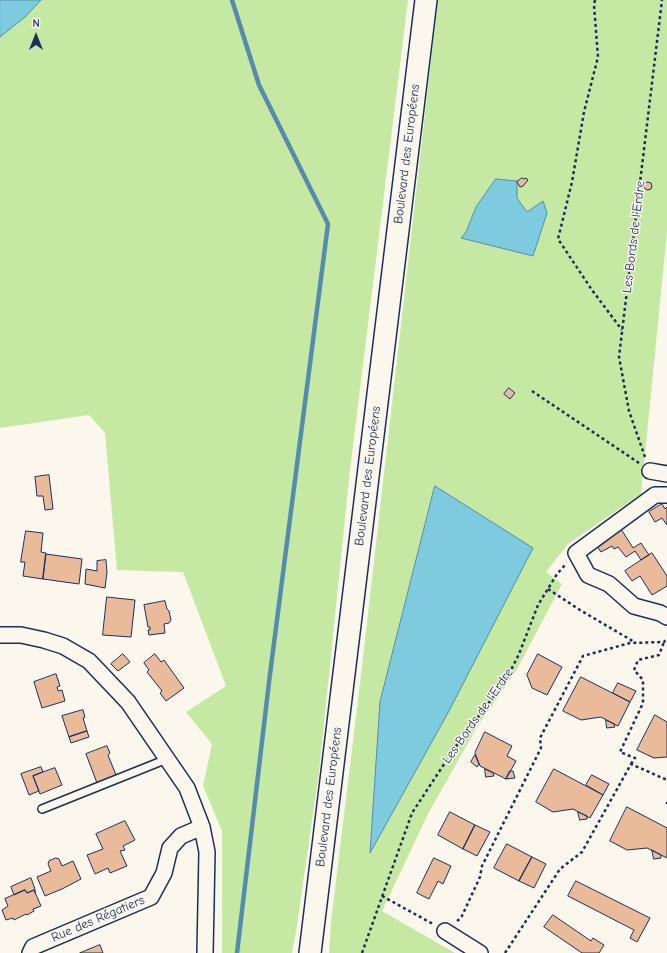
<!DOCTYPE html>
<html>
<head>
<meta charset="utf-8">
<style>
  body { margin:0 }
  #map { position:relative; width:667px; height:953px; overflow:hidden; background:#fbf7ec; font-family:"Comic Neue",sans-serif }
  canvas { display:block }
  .north { position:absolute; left:16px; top:16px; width:40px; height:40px; -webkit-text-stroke:3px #fbf7ec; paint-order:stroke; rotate:0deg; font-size:11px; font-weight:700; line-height:16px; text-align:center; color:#1b2f5e }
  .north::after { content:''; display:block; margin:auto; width:14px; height:18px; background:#1b2f5e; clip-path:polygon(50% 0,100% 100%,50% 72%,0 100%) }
</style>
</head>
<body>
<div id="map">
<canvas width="667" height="953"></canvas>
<div class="north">N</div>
</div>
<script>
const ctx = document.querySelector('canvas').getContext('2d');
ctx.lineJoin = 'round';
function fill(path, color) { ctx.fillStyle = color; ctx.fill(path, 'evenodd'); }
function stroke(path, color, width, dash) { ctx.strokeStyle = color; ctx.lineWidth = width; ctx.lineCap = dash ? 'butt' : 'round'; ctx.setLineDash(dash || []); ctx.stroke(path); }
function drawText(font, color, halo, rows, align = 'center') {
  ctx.font = font + ' "Comic Neue",sans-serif'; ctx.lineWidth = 3; ctx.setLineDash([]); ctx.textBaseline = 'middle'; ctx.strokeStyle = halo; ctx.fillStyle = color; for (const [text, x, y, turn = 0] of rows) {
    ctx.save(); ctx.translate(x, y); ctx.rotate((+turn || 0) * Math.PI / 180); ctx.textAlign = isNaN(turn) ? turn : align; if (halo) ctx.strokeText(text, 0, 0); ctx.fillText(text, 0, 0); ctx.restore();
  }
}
fill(new Path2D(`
  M0,0H408L350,470L319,772L296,932L292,953H222V831L203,786L212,744L186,712L226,686L183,572L117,570L105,433L89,415L0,428Z
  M438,0H667V232L641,494L568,544L546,572L562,584L516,671L477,727L429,812L382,911L455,953H329L331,922L361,675ZM517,198L527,212L533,256L461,238L466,232L476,207Z`), '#c5e9a3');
const water = new Path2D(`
  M0,0H41L25,17L0,37Z
  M496,179L517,181V198L527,212L543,201L547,213L533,256L461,238L466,232L476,207Z
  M435,486L533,548L449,711L370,853L380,702Z`);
fill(water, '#7ecade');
stroke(water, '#568cab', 1);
stroke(new Path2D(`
  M232,0L259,85L328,224L270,674L237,953`), '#568cab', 4.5);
const building = new Path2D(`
  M522,178L524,179L526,178L528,180L523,186L520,187L517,182Z
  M644 186a4 4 0 1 1 8 0a4 4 0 1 1-8 0Z
  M509,388L515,393L510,399L504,394Z
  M49,475L53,509L45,510L43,496H37L35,477Z
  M662,504L665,509L667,507V525L662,518L655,522L649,512Z
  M621,529L633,548L641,543L649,555L641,560L635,551L626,557L618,547L614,549L612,546L601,552L596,545Z
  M26,531L43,533L41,552L46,553V554L43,579L23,576L25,562H21Z
  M652,553L667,576V586L652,595L640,576L632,581L625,571Z
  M46,554L82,559L79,584L43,579Z
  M106,560L107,572L105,588L85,584L86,569L97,571V561Z
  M107,597L135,600L131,637L103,635Z
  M165,601L167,609L169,611L171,620L169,623L164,624L165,633L149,635L148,630H150V627H148L144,605Z
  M123,654L130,662L118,671L111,664Z
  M155,654L161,662L164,660L184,688L166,701L160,693L162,691L147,672L149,670L144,663Z
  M538,654L562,667L547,695L532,688L527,675Z
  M56,674L60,686L57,687L58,691L62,690L65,701L42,708L34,682Z
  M581,677L630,702L618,726L601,717L581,720L563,711Z
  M618,683L636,691L630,702L613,693Z
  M83,710L85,717L83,718L87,731L69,737L62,716Z
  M655,715L667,722V757L654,758L637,750Z
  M606,720L614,724L615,727L607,728Z
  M87,731L89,737L71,743L69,737Z
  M485,732L512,746L507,756L516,761L506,779L480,766L475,753Z
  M107,746L110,753L108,755L116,775L97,783L86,754Z
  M475,755L479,764L477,767L471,762Z
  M41,767L43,772L33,776L39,791L29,795L21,774Z
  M55,768L62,785L40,794L33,776Z
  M485,769L493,773L494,776L486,777Z
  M554,769L603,795L590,818L573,809L553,812L536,802Z
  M510,771H513L515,778L506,779Z
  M592,775L609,784L603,795L586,785Z
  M627,807L667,828V858L647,848L627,850L610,841Z
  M450,812L475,825L463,849L438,835Z
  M578,812L587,816V819L580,820Z
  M125,821L135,840L123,846L125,850L120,851L127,866L110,873L108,868L95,874L87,855L103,849L96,834Z
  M475,825L490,832L477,856L463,849Z
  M507,844L532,857L519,881L494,868Z
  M652,850L661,855V858L654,859Z
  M532,857L546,864L534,888L519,881Z
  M56,858L59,859L62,866L73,861L81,879L62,889L45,896L37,877L51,871L48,864L49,861Z
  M434,858L451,866L443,884L438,881L429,899L417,893Z
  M31,878L35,889V893L34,890L27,893L25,890L14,895L11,887Z
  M576,881L650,918L637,942L630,938L634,930L568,896Z
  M25,890L27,893L34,890L41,906L33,909L34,911L27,915L26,914L14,920L13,918L6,920L2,910L8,906L5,899Z
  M553,915L591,941L593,938L604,945L599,953H582L544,927Z
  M100,945L103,953H80Z`);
fill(building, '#eabb9b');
stroke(building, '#1b2f5e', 1);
const lane = new Path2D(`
  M42,809L167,759`);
const street = new Path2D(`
  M650,471L667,474
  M667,495H655L576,553L588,575L609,584L634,606L660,613L667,617
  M0,635H21L44,640L63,646L89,661L128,702L187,788L202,827L207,852L205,953
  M445,931L480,953
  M30,953L33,947L151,897L164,873L170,848L181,836L202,827`);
const secondary = new Path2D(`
  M310,953L426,0`);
stroke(lane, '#1b2f5e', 10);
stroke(street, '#1b2f5e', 18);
stroke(secondary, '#1b2f5e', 24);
stroke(new Path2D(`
  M595,0L594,5L598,57L584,112L572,182L558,239L592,290L622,330
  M532,391L639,463
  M645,457L629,411L619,357L662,0
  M548,589L580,610L636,643
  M631,764L635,758L620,752L643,703V680L634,670L638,660L659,655L664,642
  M667,802V804
  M382,896L433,924
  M457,921L461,918L480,877L482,866L541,748L540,738L583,656L630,643L664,642L667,638
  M362,953L412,813L454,749L506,680L519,654L538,605L557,574L566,564
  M505,953L560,869L582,852L631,764L667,780`), '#1b2f5e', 2.5, [3, 3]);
stroke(lane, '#fbf7ec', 7);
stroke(street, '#fbf7ec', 15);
stroke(secondary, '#fbf7ec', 21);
drawText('13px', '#1b2f5e', '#fbf7ec', [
  ["Boulevard des Européens",407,154,-83],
  ["Les Bords de l'Erdre",634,237,-83],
  ["Boulevard des Européens",368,476,-83],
  ["Les Bords de l'Erdre",478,716,-55],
  ["Boulevard des Européens",329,797,-83],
  ["Rue des Régatiers",98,919,-23]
]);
</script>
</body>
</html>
